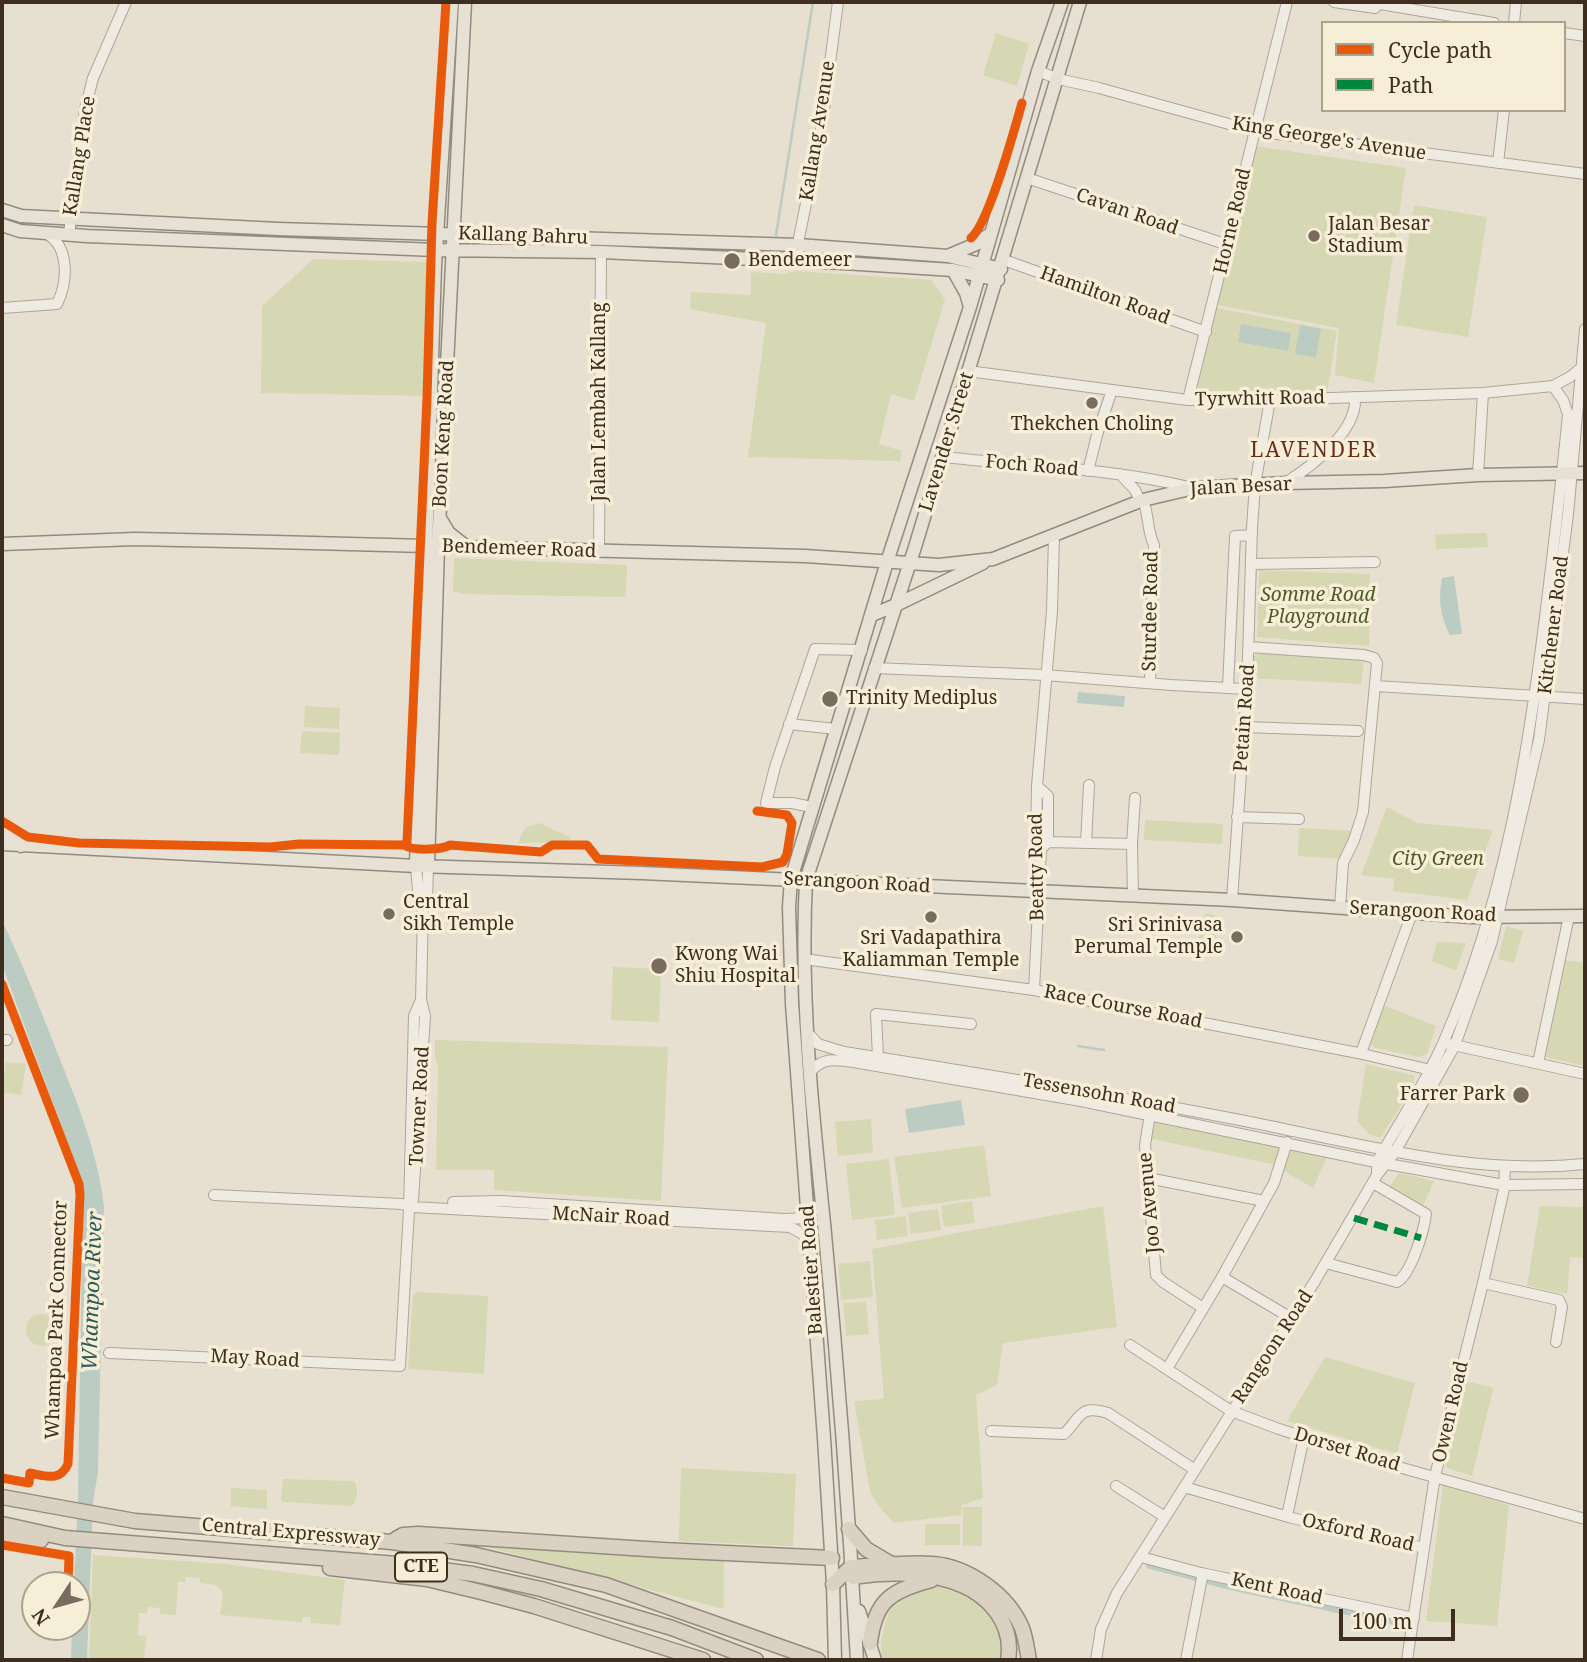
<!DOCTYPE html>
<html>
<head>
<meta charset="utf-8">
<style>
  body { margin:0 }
  #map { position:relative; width:1587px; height:1662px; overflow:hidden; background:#e7e0d1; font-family:"Noto Serif",serif }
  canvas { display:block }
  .frame { position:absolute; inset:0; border:4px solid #3d2e20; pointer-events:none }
  .legend { position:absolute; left:1321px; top:21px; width:245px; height:91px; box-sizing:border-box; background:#f7eed8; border:2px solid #ada18e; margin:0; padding:9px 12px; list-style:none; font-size:21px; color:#3d2e20 }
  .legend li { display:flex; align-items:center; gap:14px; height:35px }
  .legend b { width:35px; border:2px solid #ada18e }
  .north { position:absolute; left:21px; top:1571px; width:70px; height:70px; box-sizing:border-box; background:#f7eed8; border:2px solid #ada18e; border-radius:50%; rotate:234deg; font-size:19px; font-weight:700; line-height:28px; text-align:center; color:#3d2e20 }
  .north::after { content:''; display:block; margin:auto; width:24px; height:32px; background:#786c5e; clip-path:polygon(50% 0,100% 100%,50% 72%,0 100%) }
  .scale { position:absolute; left:1339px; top:1609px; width:116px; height:32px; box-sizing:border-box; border:4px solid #3d2e20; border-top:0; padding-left:9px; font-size:21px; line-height:24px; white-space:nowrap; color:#3d2e20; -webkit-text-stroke:5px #f7eed8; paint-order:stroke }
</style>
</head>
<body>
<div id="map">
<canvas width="1587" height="1662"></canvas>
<div class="frame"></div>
<ul class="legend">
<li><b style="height:9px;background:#e8590c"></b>Cycle path</li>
<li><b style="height:9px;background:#00873e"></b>Path</li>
</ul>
<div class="north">N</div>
<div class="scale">100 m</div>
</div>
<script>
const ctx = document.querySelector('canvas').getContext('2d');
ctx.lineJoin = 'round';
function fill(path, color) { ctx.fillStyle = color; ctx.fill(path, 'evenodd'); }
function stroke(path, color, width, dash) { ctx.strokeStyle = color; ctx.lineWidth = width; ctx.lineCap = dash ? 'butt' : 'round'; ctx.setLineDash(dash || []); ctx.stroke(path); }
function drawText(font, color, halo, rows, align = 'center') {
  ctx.font = font + ' "Noto Serif",serif'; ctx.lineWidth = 7; ctx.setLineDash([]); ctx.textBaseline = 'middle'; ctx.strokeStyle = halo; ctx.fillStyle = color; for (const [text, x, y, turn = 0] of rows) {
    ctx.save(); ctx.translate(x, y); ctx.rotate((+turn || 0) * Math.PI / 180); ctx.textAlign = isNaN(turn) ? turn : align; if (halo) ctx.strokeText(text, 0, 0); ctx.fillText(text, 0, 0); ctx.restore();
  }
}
fill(new Path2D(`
  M996,33L1029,44L1017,86L983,75Z
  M1254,146L1406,168L1374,383L1335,375L1339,328L1217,305Z
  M1414,205L1487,217L1468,337L1396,325Z
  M313,259L431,262L430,396L261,393L262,306Z
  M796,271L932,280L945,300L914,401L891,394L879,444L902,451L900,461L748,457L766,323L690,309L691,292L751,295V272L784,274Z
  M1216,308L1337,331L1327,394L1197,391Z
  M1487,533L1488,547L1436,549L1435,534Z
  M454,558L627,565L626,597L462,594L453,591Z
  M1259,570L1370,574L1369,646L1257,637Z
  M1259,653L1361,658L1364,662L1361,684L1252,678L1253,657Z
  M305,706L340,708L339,729L304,727Z
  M302,731L340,733L339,755L300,753Z
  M1387,807L1417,823L1493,830L1467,900L1393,891L1394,879L1361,875Z
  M1145,820L1223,824L1222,844L1144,840Z
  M539,823L570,837V842L518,843L525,828Z
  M1299,828L1356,831L1344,859L1298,856Z
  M1205,913L1221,917L1213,947L1197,943Z
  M1506,926L1523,931L1514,963L1498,959Z
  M1437,942L1466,943L1456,971L1432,961Z
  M1562,960L1585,963V1066L1541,1056Z
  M613,967L661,969L659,1022L611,1020Z
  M1386,1006L1436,1026L1427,1054L1419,1057L1375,1048L1371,1044L1382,1009Z
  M435,1040L668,1047L661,1201L494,1190V1170H436L438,1067L435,1056Z
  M6,1062L26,1064L21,1095L2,1092Z
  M1366,1064L1415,1076L1411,1090L1380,1138L1369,1134L1357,1121Z
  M1150,1114L1330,1151L1313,1188L1272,1164L1147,1138Z
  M871,1119L873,1153L838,1156L835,1122Z
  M984,1145L991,1196L902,1208L894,1157Z
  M889,1159L895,1215L852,1220L846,1164Z
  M1399,1173L1434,1181L1423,1206L1390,1186Z
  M972,1201L975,1223L944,1227L941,1206Z
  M1103,1206L1117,1327L1003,1343L997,1385L976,1395L983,1498L962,1505L961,1515L894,1523L882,1510L870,1492L854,1401L884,1399L872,1249Z
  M1540,1206L1585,1207V1258L1570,1257L1567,1294L1527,1286Z
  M938,1209L941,1230L911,1234L908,1213Z
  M906,1216L908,1236L877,1240L875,1220Z
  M870,1261L873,1297L841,1300L838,1264Z
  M418,1292L488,1296L484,1374L408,1369L413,1295Z
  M866,1302L869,1334L846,1336L843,1303Z
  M26 1330a16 16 0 1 1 32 0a16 16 0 1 1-32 0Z
  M1325,1357L1415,1383L1397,1454L1287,1421Z
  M1464,1381L1491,1387L1493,1390L1472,1476L1447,1468L1445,1464Z
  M681,1468L796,1474L793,1546L679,1541Z
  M283,1479L354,1481C359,1487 357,1501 352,1506L283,1502L281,1499Z
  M1443,1485L1509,1505L1497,1626L1426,1621Z
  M231,1488L267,1490V1509L231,1506Z
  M963,1507H982V1546H963Z
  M925,1524H960V1545H925Z
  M479,1545L724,1559V1609Z
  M93,1555L226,1564L345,1580L340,1625L311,1623V1617H303L302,1622L220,1615L223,1593L216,1585L200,1583V1578L186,1577V1582H178L176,1615L160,1614V1608L148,1607L147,1613H139L138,1635L146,1636L144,1660H89Z
  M945,1584L973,1595L1001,1629L1003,1653L1001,1660H883C877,1638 886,1622 893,1601L916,1590Z`), '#d6d7b3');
fill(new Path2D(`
  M1241,324L1291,333L1288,351L1238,342Z
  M1300,325L1321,329L1316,357L1295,354Z
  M1454,576L1462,634L1450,635C1440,616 1438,599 1442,578Z
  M1078,692L1125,696L1124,707L1077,703Z
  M2,921C21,959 36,999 52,1039C73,1093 98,1149 104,1207L98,1472L93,1502L87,1660H71L72,1627H77V1585H74L78,1498L83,1184L2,965Z
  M961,1100L965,1125L909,1133L905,1109Z`), '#bcccc2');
stroke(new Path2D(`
  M776,235L813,2
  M1078,1046L1104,1050`), '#bcccc2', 2.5);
stroke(new Path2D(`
  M1150,1565L1226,1585L1399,1622`), '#bcccc2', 8);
const minor = new Path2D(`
  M1334,2L1375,8
  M1368,2L1494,23
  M1514,23L1516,2
  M1564,33L1585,36
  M1038,71L1058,79L1099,88L1254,131L1585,174
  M1498,163L1504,110
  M1027,178L1228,245
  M69,234L85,109L93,78L126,2
  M1004,260L1206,332
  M797,261L799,238L822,124L838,2
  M2,308L57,304C68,282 70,245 45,233
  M968,371L1188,400H1270L1483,393L1553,386L1570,377L1582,367
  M1188,400L1287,2
  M943,457C1026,466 1111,468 1193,488
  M1088,471L1097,435L1112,390
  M1120,474L1135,490L1140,501
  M1478,475L1483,393
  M1285,483C1311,467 1358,431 1355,397
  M1143,500C1149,515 1147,531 1154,545L1150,683
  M599,552L601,252
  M1252,564L1375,562
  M1249,647L1364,655L1374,658L1377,663L1363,812L1354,840L1343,863L1340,908
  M874,668L1045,675L1171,685L1247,689
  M1376,686L1585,699
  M1228,687L1235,536L1252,535
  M789,724L836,729
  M1244,727L1358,731
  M1037,786L1048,796V842
  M812,807L792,803H766L775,767L815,649L862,650
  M1237,817L1299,819
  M1086,843L1089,785
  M1041,849L1048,842L1132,844
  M1133,896L1132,844L1135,798
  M1232,900L1247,689L1252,528L1255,485L1270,400
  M423,910L427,903L428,866
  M804,959L1034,990L1358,1053L1435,1071
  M1034,990L1041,849L1036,839L1037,786L1052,611L1054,536
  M807,1032L818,1044L844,1052C978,1073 1112,1095 1245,1121C1357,1143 1470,1176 1585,1164
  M2,1040H7
  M1449,1044L1585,1074
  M1361,1053L1412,913
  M878,1057L876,1014L971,1024
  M1538,1063L1569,916
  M809,1074C822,1055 839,1060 859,1063L1081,1101L1371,1161L1504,1185L1585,1184
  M1150,1114L1145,1145L1156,1275L1163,1282L1203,1308
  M1377,1175V1162C1399,1122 1426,1083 1444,1041C1504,904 1528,756 1546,609C1554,544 1562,479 1568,414L1563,400L1553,386
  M1148,1178L1264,1201
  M214,1195L402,1204L412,1207L790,1227L803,1234L809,1245
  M413,1200L425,1016L421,1000L423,910L419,902L416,866
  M453,1202L501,1201L784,1219L809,1218
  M1326,1263L1397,1282C1411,1274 1424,1231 1426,1214L1373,1183
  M1222,1277L1291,1318
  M1483,1283L1559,1300L1562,1307L1556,1342
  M1130,1345L1231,1411L1279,1429L1402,1468L1585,1519
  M109,1353L400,1366L409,1210L414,1016L421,1000
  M1167,1369L1222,1277L1274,1183L1287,1142
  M991,1431L1064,1434C1081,1418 1078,1404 1108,1413L1195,1470
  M1116,1486L1165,1517
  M1184,1487L1292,1518L1424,1548
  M1287,1516L1304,1437
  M1141,1557L1201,1573L1414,1618
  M1096,1660L1101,1629L1117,1593L1315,1281L1377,1175L1395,1152L1455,1045L1492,941L1539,740L1568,514L1585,329
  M1186,1660L1202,1578L1201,1573
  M1407,1660L1435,1476L1483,1283L1504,1189L1505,1166`);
const major = new Path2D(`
  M2,210L21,216L278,229L798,245L948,256L1001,269
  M2,225L20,231L87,236L436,250L601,252L843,263L953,270L998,280
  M950,255L976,244L990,234
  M953,270L966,293L970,307
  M440,518L449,533L468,548
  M2,544L135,539L274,542L805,556L939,565L993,559L1143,500L1194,488L1285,483L1384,481L1478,475L1585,473
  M872,615L896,605L983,563
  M2,829L21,846
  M2,844L416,866L642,873L1232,900L1471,917L1585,916
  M416,866L435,266L452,2
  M428,866L438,547L465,2
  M859,1611L875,1660
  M835,1660L833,1584L824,1438L792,1004L789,907L791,879L887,562L970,307L1038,71L1062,2
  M857,1660C849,1514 838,1368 824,1223C812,1109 800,995 806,880L915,547L1080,2`);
const highway = new Path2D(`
  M2,1497L135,1521L392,1542L476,1555L606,1585L818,1660
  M2,1524L65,1538L397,1564L473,1574L541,1589L672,1628L756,1660
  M849,1529L866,1549L893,1565
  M2,1536L41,1540
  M396,1539L403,1535L418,1534L662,1550L832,1558
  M330,1568L427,1579L481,1592L534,1606L703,1660
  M853,1577C900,1570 968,1570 998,1614C1008,1629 1011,1643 1008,1660
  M833,1584L851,1567C878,1566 906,1562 933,1564C969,1567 1008,1595 1022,1628C1026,1639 1027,1650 1029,1660
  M870,1643C875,1600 891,1591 931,1580`);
stroke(minor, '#ada599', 12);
stroke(major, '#928b80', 15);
stroke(highway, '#928b80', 17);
stroke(minor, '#efebe3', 10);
stroke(major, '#e6e1d4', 12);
stroke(highway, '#dad1c2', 14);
stroke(new Path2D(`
  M1354,1218L1421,1238`), '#00873e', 7, [14, 7]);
stroke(new Path2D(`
  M971,238C989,223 1014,131 1022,103
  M2,821L28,837L79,843L270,847L299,844L404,845L407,842L427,398L432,223L446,2
  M404,845C412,851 441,850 450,845L541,852L552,845H587L598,859L762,867L783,862L787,854L792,823L787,815L757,811
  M2,984L79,1184L80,1195L68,1464C60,1482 46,1476 30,1473L29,1483L2,1478
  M2,1545L69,1556L68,1585`), '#e8590c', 9);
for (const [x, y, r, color] of [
  [1314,236,7,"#786c5e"],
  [732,261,9,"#786c5e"],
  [1092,403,7,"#786c5e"],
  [830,699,9,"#786c5e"],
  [389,914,7,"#786c5e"],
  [931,917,7,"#786c5e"],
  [1237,937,7,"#786c5e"],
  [659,966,9,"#786c5e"],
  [1521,1095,9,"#786c5e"]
]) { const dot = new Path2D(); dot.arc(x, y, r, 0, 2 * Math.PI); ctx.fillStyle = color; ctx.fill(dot); stroke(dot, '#f7eed8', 2.5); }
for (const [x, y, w] of [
  [421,1567,52]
]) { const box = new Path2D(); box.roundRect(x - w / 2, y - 14.5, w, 29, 5); ctx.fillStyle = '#f7eed8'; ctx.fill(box); stroke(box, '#3d2e20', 2); }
drawText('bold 18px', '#3d2e20', null, [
  ["CTE",421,1567]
]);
drawText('19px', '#3d2e20', '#f7eed8', [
  ["Kallang Avenue",818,131,-81],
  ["King George's Avenue",1329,139,9],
  ["Kallang Place",80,156,-81],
  ["Cavan Road",1127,212,19],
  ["Horne Road",1233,221,-77],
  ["Kallang Bahru",523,236,2],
  ["Hamilton Road",1105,296,20],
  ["Tyrwhitt Road",1260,399,-1],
  ["Jalan Lembah Kallang",600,402,-90],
  ["Boon Keng Road",444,434,-87],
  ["Lavender Street",947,442,-73],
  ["Foch Road",1032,466,5],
  ["Jalan Besar",1241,487,-3],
  ["Bendemeer Road",519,549,2],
  ["Sturdee Road",1151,611,-89],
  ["Kitchener Road",1554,625,-83],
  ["Petain Road",1245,718,-86],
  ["Beatty Road",1037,867,-91],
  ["Serangoon Road",857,883,3],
  ["Serangoon Road",1423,912,3],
  ["Race Course Road",1123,1007,11],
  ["Tessensohn Road",1099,1094,10],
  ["Towner Road",420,1106,-87],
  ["Joo Avenue",1150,1203,-95],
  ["McNair Road",611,1217,3],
  ["Balestier Road",812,1270,-94],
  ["Whampoa Park Connector",57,1320,-88],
  ["Rangoon Road",1273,1347,-57],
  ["May Road",255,1359,3],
  ["Owen Road",1451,1412,-77],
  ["Dorset Road",1347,1450,17],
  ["Central Expressway",291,1533,5],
  ["Oxford Road",1358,1533,13],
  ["Kent Road",1277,1589,12]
]);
drawText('19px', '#3d2e20', '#f7eed8', [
  ["Jalan Besar",1328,225],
  ["Stadium",1328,247],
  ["Bendemeer",748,261],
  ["Thekchen Choling",1092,425,"center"],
  ["Trinity Mediplus",846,699],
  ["Central",403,903],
  ["Sikh Temple",403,925],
  ["Sri Srinivasa",1223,926,"right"],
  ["Perumal Temple",1223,948,"right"],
  ["Sri Vadapathira",931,939,"center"],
  ["Kaliamman Temple",931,961,"center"],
  ["Kwong Wai",675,955],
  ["Shiu Hospital",675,977],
  ["Farrer Park",1505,1095,"right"]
], 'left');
drawText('italic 19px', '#4d5a26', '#f7eed8', [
  ["Somme Road",1318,596],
  ["Playground",1318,618],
  ["City Green",1438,860]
]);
ctx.letterSpacing = '2px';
drawText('21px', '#6b2e1e', '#f7eed8', [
  ["LAVENDER",1314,451]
]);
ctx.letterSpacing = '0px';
drawText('italic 21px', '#2f5d5a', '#f7eed8', [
  ["Whampoa River",93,1291,-88]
]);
</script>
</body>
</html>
